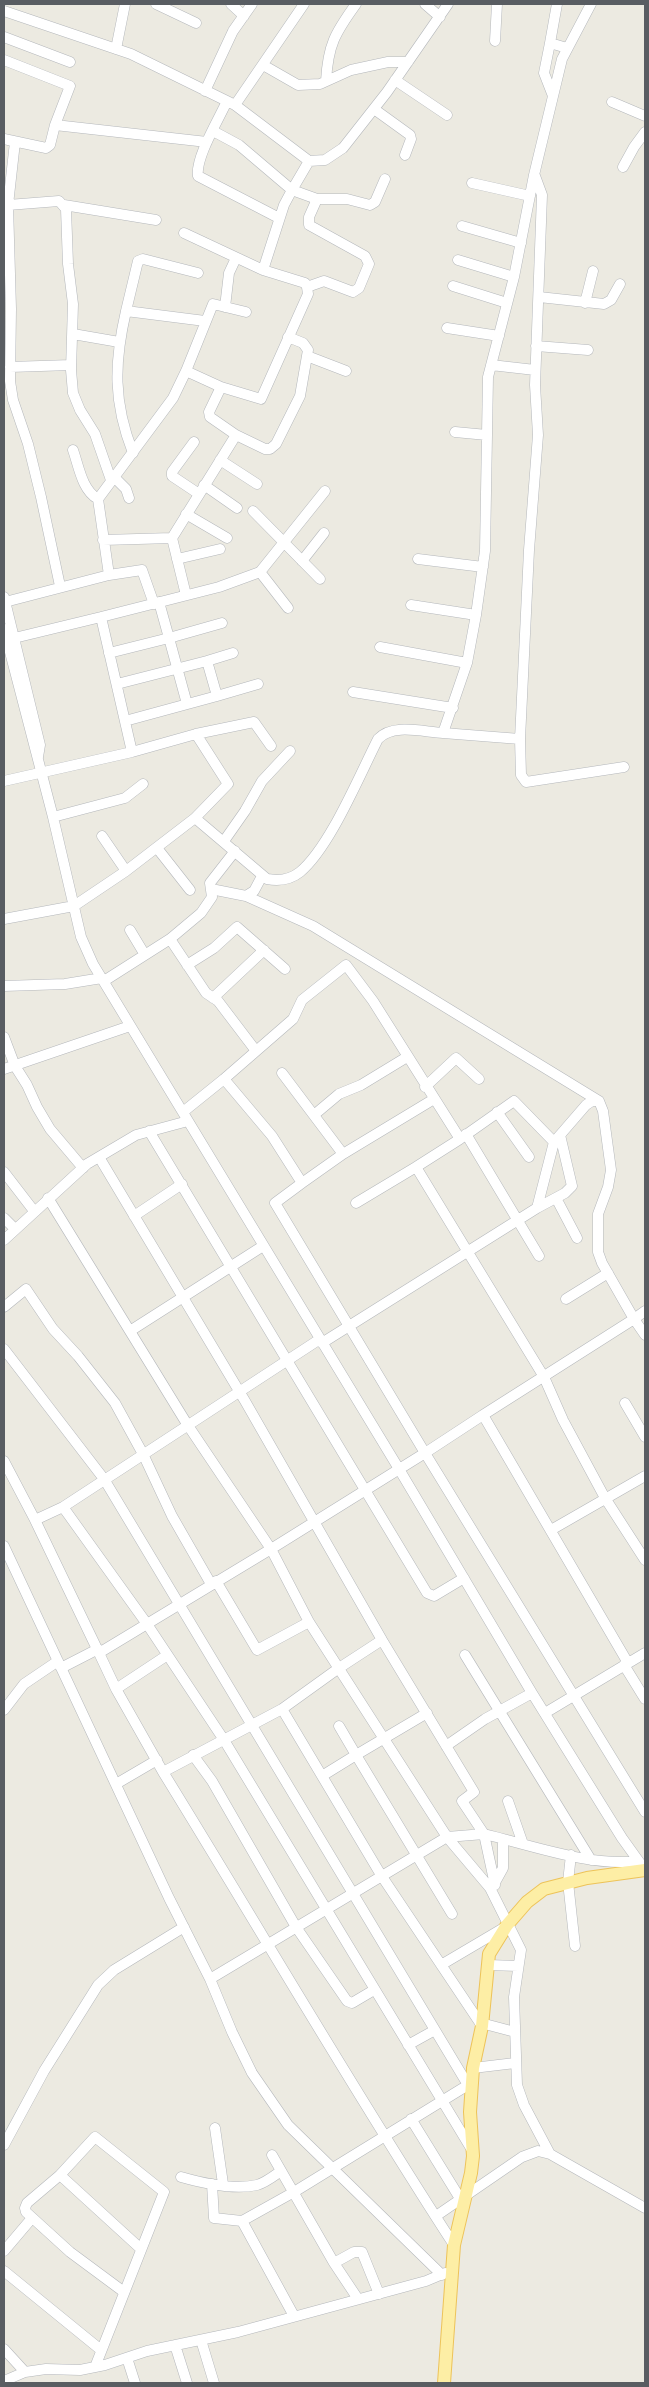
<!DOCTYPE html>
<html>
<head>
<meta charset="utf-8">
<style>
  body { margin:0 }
  #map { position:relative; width:649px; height:2387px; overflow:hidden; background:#eceae1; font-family:"PT Sans Narrow",sans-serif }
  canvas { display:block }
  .frame { position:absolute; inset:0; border:5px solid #595d62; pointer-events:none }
</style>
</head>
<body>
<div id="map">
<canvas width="649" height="2387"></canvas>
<div class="frame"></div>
</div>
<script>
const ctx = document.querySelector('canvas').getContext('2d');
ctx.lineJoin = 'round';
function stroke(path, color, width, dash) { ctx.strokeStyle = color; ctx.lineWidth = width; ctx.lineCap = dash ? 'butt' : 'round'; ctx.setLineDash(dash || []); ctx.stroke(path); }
const minor = new Path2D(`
  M156,4L196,23
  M231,4L244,16
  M425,4L440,17
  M557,4L550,43L567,48
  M4,11L131,54L235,105L309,161L325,160L343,148L387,92L448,4
  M4,37L70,62
  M495,41L497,4
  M550,43L544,73L553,96
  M116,49L125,4
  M4,60L70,86L55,125
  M263,65L298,85L320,84L351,70L388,62H408
  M395,80L447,115
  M326,81C328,45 335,33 356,4
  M205,91L233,31L252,4
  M227,101C219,119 195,158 198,176L279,218
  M612,102L645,116
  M235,105L304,4
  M374,109L410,135L411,139L405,155
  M4,139L46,148L50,145L55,125L207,142
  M309,161L292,190L317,199H347L370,205L375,202L385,179
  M623,167L634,147L645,132
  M472,183L530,196
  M4,205H8L15,142
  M64,205L156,220
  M462,226L521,243
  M184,233L263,270
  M458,260L514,277
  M453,286L507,303
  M307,287L324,281L353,292L359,288L369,264L365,256L309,225V217L317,199
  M539,297L604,304L611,300L620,284
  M585,303L593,271
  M225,307L229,273L236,258
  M126,311L138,261L143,259L198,273
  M447,328L499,336
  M73,334L119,342
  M536,346L588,350
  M307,356L346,371
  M491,365L535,370
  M10,367L71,365
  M186,371L221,387L261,399L308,294L307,287L305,283L263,270L284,205L292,190L239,145L213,131
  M221,387L209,412L210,417L236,435
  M455,432L487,435
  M194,442L172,472V476L199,494
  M73,450C79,467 82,490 98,499
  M133,453C113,402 114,363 126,311L205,321
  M220,460L257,484
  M114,477L126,489L129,498
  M204,485L237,508
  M253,511L320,579
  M186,514L227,538
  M172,538L236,435L265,449H270L276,444L300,396L308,350L303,343L288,337
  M103,540L172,538L186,595
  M177,559L220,549
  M418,559L483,567
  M302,561L324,533
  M260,572L288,608
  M109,575L142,570L154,604
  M60,586L41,497L28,444L13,400L10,381L11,309L8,205L59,201L66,209L68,264L73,304L71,370L73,393L80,410L95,434L111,480
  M4,597L40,745L38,757
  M5,602L109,575L98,499L173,398L186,371L213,304L246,312
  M159,602L169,638L222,623
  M411,605L476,615
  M101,617L219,587L260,572L325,491
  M4,629L53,817L81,937L93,964L399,1469L532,1693L622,1838L645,1870
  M6,640L101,617L132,752
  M380,647L467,663
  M109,653L169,638L187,704
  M207,661L233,653
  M117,684L207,661L217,696L125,721
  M353,692L453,708
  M217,696L258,684
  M443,733L520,739L529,550L538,435L535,385L542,195L535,176
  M520,739L521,775L526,782L624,767
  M4,781L132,752L196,734
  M53,817L125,798L143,784
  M195,818L228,784L196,734L254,722L271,746
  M102,836L126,871
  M224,841L245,811L262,781L290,751
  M157,848L190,890
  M211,889L246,896L254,891L262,876
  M246,896L313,926L599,1101
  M4,919L74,906L126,871L195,818L267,879C278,881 290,880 300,872C330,847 359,776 378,739C393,723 423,732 443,733L467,663L476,615L485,551L488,377L514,277L534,175L562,59L591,4
  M130,930L145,955
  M170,939L201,913L212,897L210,883L235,851
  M187,965L214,948L237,927L285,969
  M104,981L170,939L206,993L218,1001L256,1051
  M4,986L65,984L102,978
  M213,998L264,950
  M4,1037L15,1066L27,1085L37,1107L50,1129L83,1168
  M4,1069L130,1026
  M282,1073L343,1154
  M224,1079L293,1019L302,1000L346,965L373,1001L460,1139L514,1101L554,1142L537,1208L322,1343
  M425,1087L456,1058L479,1079
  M183,1112L224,1079L272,1136L302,1183L275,1203L425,1453L483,1415L628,1663
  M497,1112L529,1157
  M314,1115L339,1094L361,1085L407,1057
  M149,1131L427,1593L434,1596L464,1578
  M466,1134L539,1256
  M460,1139L416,1167L544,1377L563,1420L605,1498L645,1560
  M554,1142L586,1105L592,1101H599L603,1111L611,1170L608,1187L598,1214V1252L602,1263L634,1319L645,1311
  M99,1157L245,1401L382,1640L474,1792L462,1801L484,1834L447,1837L210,1979
  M4,1172L34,1211
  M302,1183L343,1154L434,1099
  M48,1198L187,1424L271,1549L309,1622L447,1837L490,1888L521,1950L514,1997L517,2085L524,2105L550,2154
  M556,1198L577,1238
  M356,1203L416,1167
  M537,1208L565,1193L572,1186L560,1135
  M134,1216L182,1184
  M4,1218L15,1229
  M4,1240L87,1164L136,1135L188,1121
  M566,1299L608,1273
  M4,1307L26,1289L53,1329L78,1356L115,1403L143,1454L172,1516L211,1584
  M130,1331L263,1246
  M4,1349L104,1479L468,2085L472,2086
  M625,1403L645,1437
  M483,1415L634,1319L645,1335
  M4,1461L35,1520L99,1653L271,1549L425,1453L645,1812
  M63,1507L320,1339
  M35,1520L63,1507L147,1624L224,1740L472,2150
  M551,1530L645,1476
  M4,1546L169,1898L210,1979L232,2032L252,2073L288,2125L442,2275
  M216,1581L257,1650L309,1622
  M99,1653L116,1689L163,1772L282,1709L339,1668L382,1640
  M465,1655L591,1860
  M624,1665L645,1699
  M61,1668L98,1649
  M116,1689L166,1656
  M282,1709L381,1875L482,2026
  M4,1710L24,1684L58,1661
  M427,1713L356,1755L452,1914
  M545,1713L645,1653
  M446,1746L485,1719L532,1693
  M193,1755L212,1781L296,1927L347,2001L352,2003L374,1990
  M163,1772C260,1929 353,2090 454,2245
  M322,1776L356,1755L339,1726
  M116,1784L157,1760
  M508,1801L523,1844
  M571,1855L568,1882L575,1946
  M495,1885L484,1834C530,1845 591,1867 638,1861
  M493,1886L503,1868V1839
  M441,1965L507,1926
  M488,1965L518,1966
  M481,2023L515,2032
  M408,2045L435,2030
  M473,2068L515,2063
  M411,2119L461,2200
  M215,2128L223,2184
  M4,2145L44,2071L98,1985L114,1970L184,1927
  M272,2155L334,2263L358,2299
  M60,2175L27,2203L25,2208L26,2212L70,2252L124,2292
  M181,2177C202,2183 235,2190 257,2185C265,2183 274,2176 281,2171
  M212,2184L214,2218L242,2221
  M436,2216L522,2157L538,2151L550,2154L645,2208
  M4,2251L32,2218
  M334,2263L354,2252H362L379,2294
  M4,2271L101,2350
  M294,2316L242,2221L294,2192L468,2085
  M201,2340L214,2383
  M175,2345L187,2383
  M4,2349L25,2372
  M127,2358L135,2383
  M95,2367L164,2192L95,2137L60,2175L141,2249
  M4,2381L25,2372L46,2369L80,2370L105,2365L147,2351L238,2332L426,2281L445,2273`);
const major = new Path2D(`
  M444,2383L454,2245L471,2173L473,2156L470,2112L473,2068L482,2026L489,1954L507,1925L527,1902L544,1889L587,1878L645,1870`);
stroke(minor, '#b4b7bb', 11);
stroke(major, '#edc359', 14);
stroke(minor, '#fff', 10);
stroke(major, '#fdeea5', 12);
</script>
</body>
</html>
